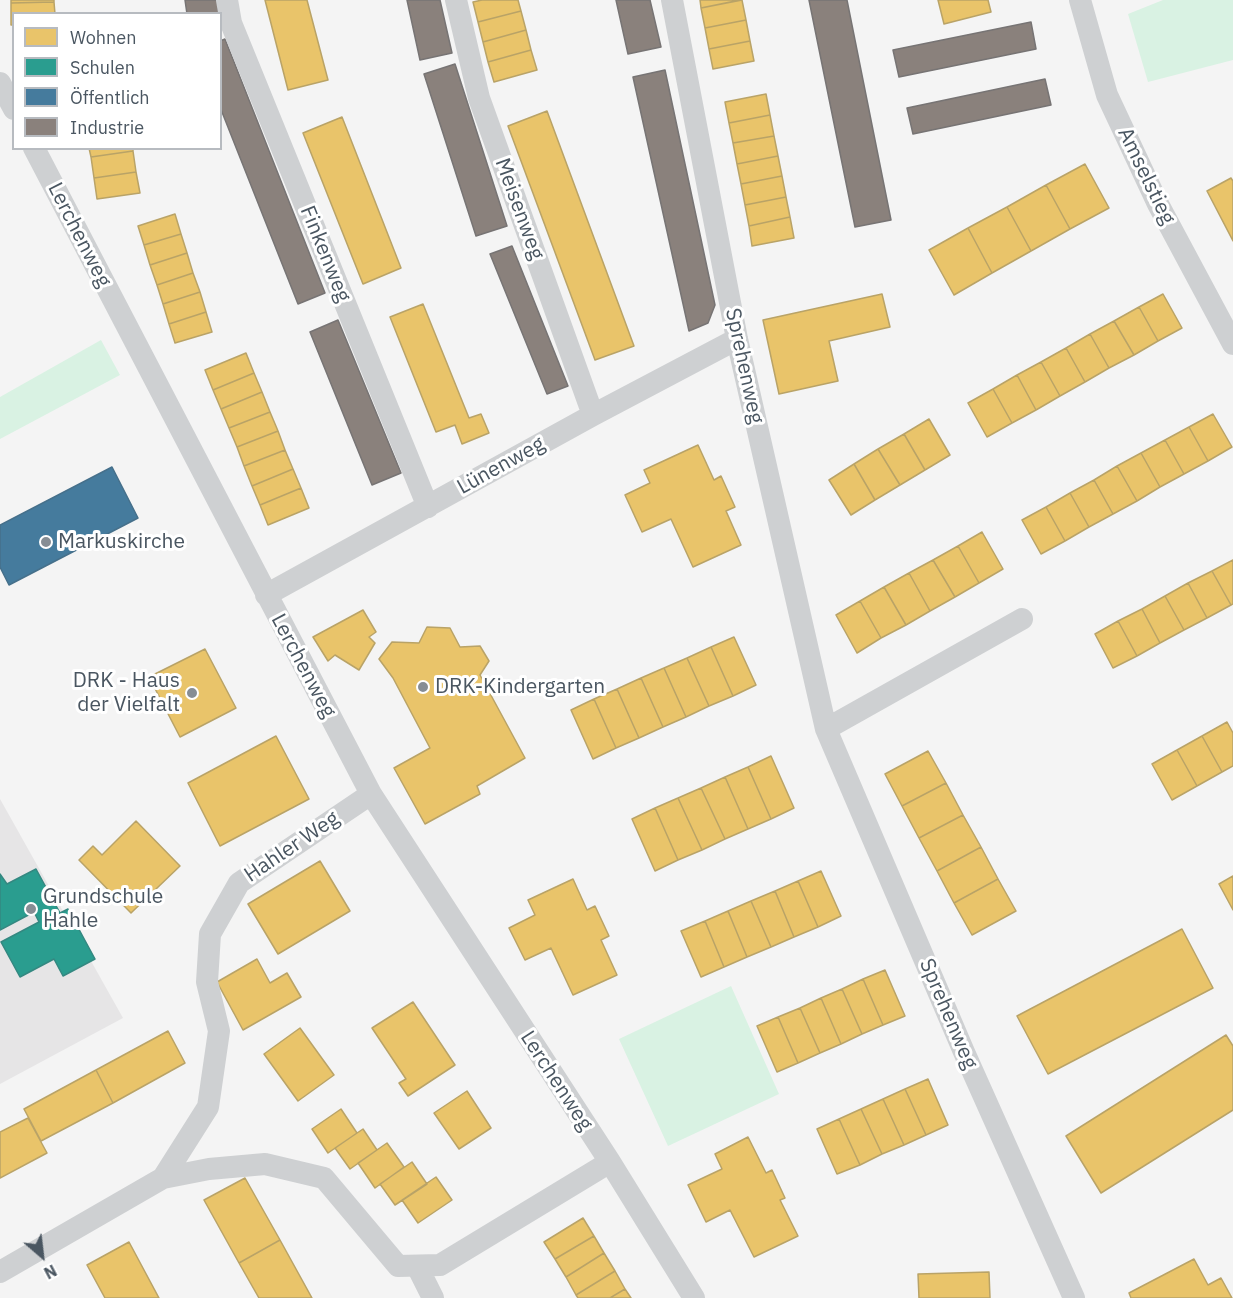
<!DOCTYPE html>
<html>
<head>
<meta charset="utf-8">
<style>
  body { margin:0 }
  #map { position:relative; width:1233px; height:1298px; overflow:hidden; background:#f4f4f4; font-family:"IBM Plex Sans",sans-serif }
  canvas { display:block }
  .legend { position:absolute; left:12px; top:12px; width:210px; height:138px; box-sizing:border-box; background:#fff; border:2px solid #b7bbc0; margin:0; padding:8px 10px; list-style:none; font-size:18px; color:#4a5661 }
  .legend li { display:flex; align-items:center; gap:12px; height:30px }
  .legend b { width:30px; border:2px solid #b7bbc0 }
  .north { position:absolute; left:12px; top:1226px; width:60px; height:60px; -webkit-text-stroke:4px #fff; paint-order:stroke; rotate:152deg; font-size:16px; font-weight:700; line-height:24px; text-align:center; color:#4a5661 }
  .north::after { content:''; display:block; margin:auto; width:21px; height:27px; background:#4a5661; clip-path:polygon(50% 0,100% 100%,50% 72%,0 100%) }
</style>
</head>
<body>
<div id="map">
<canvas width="1233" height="1298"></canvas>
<ul class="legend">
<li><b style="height:16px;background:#e9c46a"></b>Wohnen</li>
<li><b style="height:16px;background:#2a9d8f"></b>Schulen</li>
<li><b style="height:16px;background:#457b9d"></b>Öffentlich</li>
<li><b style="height:16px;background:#8a817c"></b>Industrie</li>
</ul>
<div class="north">N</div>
</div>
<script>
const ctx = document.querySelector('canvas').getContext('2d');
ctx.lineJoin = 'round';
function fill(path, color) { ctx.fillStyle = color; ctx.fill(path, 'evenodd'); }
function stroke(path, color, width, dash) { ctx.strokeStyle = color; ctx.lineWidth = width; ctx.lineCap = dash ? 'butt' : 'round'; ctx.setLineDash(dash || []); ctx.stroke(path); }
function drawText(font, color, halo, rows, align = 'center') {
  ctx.font = font + ' "IBM Plex Sans",sans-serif'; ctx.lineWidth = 6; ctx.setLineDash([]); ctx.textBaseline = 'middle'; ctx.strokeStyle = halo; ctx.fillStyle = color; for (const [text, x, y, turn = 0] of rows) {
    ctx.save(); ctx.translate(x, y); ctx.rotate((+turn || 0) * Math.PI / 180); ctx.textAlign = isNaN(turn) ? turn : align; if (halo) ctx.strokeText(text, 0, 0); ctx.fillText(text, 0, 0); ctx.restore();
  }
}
fill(new Path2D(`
  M0,799L123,1018L0,1084Z`), '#e6e5e6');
fill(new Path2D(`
  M1163,0H1233V60L1148,82L1128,14Z
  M101,340L120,375L0,439V397Z
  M731,986L779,1094L668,1146L619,1039Z`), '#d9f2e3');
const homes = new Path2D(`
  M11,0H54V2L11,3Z
  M265,0H307L328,80L288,90Z
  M482,0H518L521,11L478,22L473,2Z
  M700,0H740L701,8Z
  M742,0L746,20L705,28L701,8Z
  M938,0H988L991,12L944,24Z
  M54,2L55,14H14V25H11V3Z
  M521,11L526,30L483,42L478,22Z
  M746,20L750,41L709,49L705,28Z
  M526,30L531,50L488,62L483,42Z
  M750,41L754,61L713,69L709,49Z
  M531,50L537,70L494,82L488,62Z
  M766,94L770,115L729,123L725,102Z
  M547,111L634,346L595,360L508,126Z
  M770,115L774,136L733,143L729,123Z
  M342,117L401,268L363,284L303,133Z
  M774,136L778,156L737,164L733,143Z
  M89,148H133V151L91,157Z
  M133,151L136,172L94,178L91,157Z
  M778,156L782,176L741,184L737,164Z
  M1085,164L1109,208L1070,229L1046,185Z
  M136,172L140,193L97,199L94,178Z
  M782,176L786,197L745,205L741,184Z
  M1231,178L1233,181V241L1207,191Z
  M1046,185L1070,229L1031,251L1007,207Z
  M786,197L790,217L749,226L745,205Z
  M1007,207L1031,251L992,273L968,228Z
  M175,214L181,234L144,245L138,226Z
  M790,217L794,238L752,246L749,226Z
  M968,228L992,273L954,295L929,250Z
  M181,234L187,253L150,265L144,245Z
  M187,253L193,273L157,285L150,265Z
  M193,273L200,292L163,304L157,285Z
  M200,292L206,312L169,324L163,304Z
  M882,294L890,327L829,341L838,381L779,394L763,320Z
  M1163,294L1182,328L1158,341L1139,307Z
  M423,304L469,418L481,414L489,433L462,444L455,425L436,432L390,317Z
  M1139,307L1158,341L1134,355L1114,321Z
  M206,312L212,332L175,343L169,324Z
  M1114,321L1134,355L1109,368L1090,334Z
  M1090,334L1109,368L1085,382L1066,348Z
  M1066,348L1085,382L1060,396L1041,362Z
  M246,353L254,373L213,390L205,370Z
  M1041,362L1060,396L1036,410L1017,375Z
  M254,373L262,392L221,409L213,390Z
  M1017,375L1036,410L1012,423L993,389Z
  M993,389L1012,423L987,437L968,403Z
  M262,392L270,412L229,428L221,409Z
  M270,412L278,431L237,447L229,428Z
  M1213,414L1232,447L1208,461L1189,427Z
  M929,419L950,455L925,470L904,434Z
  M1189,427L1208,461L1184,474L1165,440Z
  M278,431L285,450L244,466L237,447Z
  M904,434L925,470L900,485L878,449Z
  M1165,440L1184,474L1160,487L1141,453Z
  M698,445L714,480L721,476L735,507L726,511L741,545L693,567L671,519L642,532L625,495L650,483L644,470Z
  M878,449L900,485L875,500L854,464Z
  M285,450L293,469L252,486L244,466Z
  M1141,453L1160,487L1137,501L1117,466Z
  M854,464L875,500L851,515L829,480Z
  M1117,466L1137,501L1113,514L1094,480Z
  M293,469L301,488L260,505L252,486Z
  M1094,480L1113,514L1089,527L1070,493Z
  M301,488L309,508L268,525L260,505Z
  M1070,493L1089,527L1065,541L1046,507Z
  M1046,507L1065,541L1041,554L1022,520Z
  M982,532L1003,569L979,583L958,546Z
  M958,546L979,583L955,597L933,560Z
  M933,560L955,597L930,611L909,573Z
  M1233,560V604L1231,605L1212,571Z
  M1212,571L1231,605L1207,618L1188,583Z
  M909,573L930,611L906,625L884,587Z
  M1188,583L1207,618L1184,630L1165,596Z
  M884,587L906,625L881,638L860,601Z
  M1165,596L1184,630L1160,643L1142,609Z
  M860,601L881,638L857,653L836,615Z
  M1142,609L1160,643L1137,656L1118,621Z
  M363,610L376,632L369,637L375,643L359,670L335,655L328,661L313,637Z
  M1118,621L1137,656L1113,668L1095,634Z
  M427,627L450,628L460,647L480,646L489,661L480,675L525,758L477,786L480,794L425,824L394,768L430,748L393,678L379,659L392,642L419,643Z
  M734,637L756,685L733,696L711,647Z
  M711,647L733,696L709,706L687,658Z
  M205,649L236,708L180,737L149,677Z
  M687,658L709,706L686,717L664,668Z
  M664,668L686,717L663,727L641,678Z
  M641,678L663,727L639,738L617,689Z
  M617,689L639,738L616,748L594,699Z
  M594,699L616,748L593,759L571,710Z
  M1227,722L1233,733V766L1222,772L1202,736Z
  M276,736L309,799L220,846L188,783Z
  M1202,736L1222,772L1197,786L1177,750Z
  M1177,750L1197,786L1172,800L1152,764Z
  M928,751L946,783L902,806L885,774Z
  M771,756L794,808L771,819L748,767Z
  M748,767L771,819L748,829L725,777Z
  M725,777L748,829L725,839L701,788Z
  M946,783L963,815L919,838L902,806Z
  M701,788L725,839L702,850L678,798Z
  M678,798L702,850L678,860L655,808Z
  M655,808L678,860L655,871L632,819Z
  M963,815L981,847L937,871L919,838Z
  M136,821L180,866L131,913L79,860L93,846L102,855Z
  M981,847L998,879L954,903L937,871Z
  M320,861L350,911L278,954L248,904Z
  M821,871L841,916L818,927L798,881Z
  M1233,876V910L1219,884Z
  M573,879L587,910L595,906L609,936L601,940L617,975L573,995L551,948L525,960L509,928L535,915L528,900Z
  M998,879L1016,911L972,935L954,903Z
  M798,881L818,927L794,937L775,891Z
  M775,891L794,937L771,947L751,901Z
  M751,901L771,947L747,957L728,911Z
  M728,911L747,957L724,967L705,921Z
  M705,921L724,967L701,977L681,931Z
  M1182,929L1213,988L1048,1074L1017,1016Z
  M257,959L270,983L287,973L301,997L243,1030L217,982Z
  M885,970L905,1016L883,1025L863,979Z
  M863,979L883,1025L862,1034L842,989Z
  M842,989L862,1034L841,1044L821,998Z
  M821,998L841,1044L820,1053L800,1008Z
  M413,1002L455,1065L408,1096L399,1083L406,1079L372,1028Z
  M800,1008L820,1053L798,1063L778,1017Z
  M778,1017L798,1063L777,1072L757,1026Z
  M300,1028L334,1075L298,1101L264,1054Z
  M168,1031L185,1063L113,1103L96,1070Z
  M1226,1035L1233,1046V1110L1101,1193L1066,1136Z
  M96,1070L113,1103L41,1141L24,1109Z
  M928,1079L948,1125L926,1135L905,1089Z
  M905,1089L926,1135L904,1145L883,1099Z
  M467,1091L491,1128L459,1149L434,1113Z
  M883,1099L904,1145L882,1154L861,1109Z
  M341,1109L357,1133L328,1153L312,1129Z
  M861,1109L882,1154L860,1165L839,1119Z
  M28,1118L47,1153L0,1178V1132Z
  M839,1119L860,1165L837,1174L817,1129Z
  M363,1129L377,1150L350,1169L335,1148Z
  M748,1137L766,1173L772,1170L785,1198L780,1200L798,1236L754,1257L730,1210L706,1222L688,1185L722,1169L715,1154Z
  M387,1143L404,1167L375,1188L358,1163Z
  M412,1162L427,1184L395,1205L380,1184Z
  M436,1177L452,1200L418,1223L402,1200Z
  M245,1178L280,1240L239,1263L204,1200Z
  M583,1218L594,1236L555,1259L544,1242Z
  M594,1236L604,1253L566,1277L555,1259Z
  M280,1240L312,1298H259L239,1263Z
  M129,1242L159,1298H105L87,1265Z
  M604,1253L615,1271L576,1295L566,1277Z
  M1194,1259L1208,1285L1221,1278L1232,1298H1131L1129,1293Z
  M615,1271L625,1289L610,1298H578L576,1295Z
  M989,1272L990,1298H919L918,1274Z
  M625,1289L631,1298H610Z`);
fill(homes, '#e9c46a');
stroke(homes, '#b9a367', 1.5);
const schools = new Path2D(`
  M36,869L60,913L68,909L95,959L63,976L54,959L20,977L1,942L39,922L34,912L0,930V874L7,884Z`);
fill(schools, '#2a9d8f');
stroke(schools, '#348881', 1.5);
const public = new Path2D(`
  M112,467L138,518L9,585L0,567V525Z`);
fill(public, '#457b9d');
stroke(public, '#46708b', 1.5);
const industry = new Path2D(`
  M185,0H217L219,14H187Z
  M407,0H440L452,53L420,60Z
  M616,0H650L661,47L628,54Z
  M809,0H847L891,220L855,227Z
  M1031,22L1036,49L899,77L893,50Z
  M225,39L325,293L298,304L220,107V41Z
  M455,64L507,226L476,236L424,74Z
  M665,70L715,305L708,323L689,331L633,77Z
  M1045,79L1051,105L913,134L907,108Z
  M512,246L568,386L547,394L490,254Z
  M338,320L401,473L372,485L310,332Z`);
fill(industry, '#8a817c');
stroke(industry, '#777474', 1.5);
stroke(new Path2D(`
  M227,0L231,23L428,507
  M456,0L479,98L593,415
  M672,0L737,339L826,729L964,1052L1074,1298
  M1080,0L1107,95L1158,204L1233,344
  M0,83L14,109
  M34,148L371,794L610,1162L694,1298
  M266,595L593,415L737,339
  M826,729L1022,619
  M163,1178L209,1169L265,1164L324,1178L398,1266L440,1265L610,1162
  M417,1266L433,1298
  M0,1272L163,1178L208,1107L219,1031L207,982L210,934L239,883L371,794`), '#ced0d2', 22);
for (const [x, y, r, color] of [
  [46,542,6,"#868d94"],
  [423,687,6,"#868d94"],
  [192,693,6,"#868d94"],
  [31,909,6,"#868d94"]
]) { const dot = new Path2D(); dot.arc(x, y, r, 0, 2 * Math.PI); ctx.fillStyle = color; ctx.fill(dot); stroke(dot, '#fff', 2); }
drawText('21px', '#4a5661', '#fff', [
  ["Amselstieg",1146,176,64],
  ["Meisenweg",519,209,70],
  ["Lerchenweg",79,235,63],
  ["Finkenweg",325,254,68],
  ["Sprehenweg",744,366,78],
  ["Lünenweg",501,466,-29],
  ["Lerchenweg",303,666,62],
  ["Hahler Weg",292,847,-34],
  ["Sprehenweg",948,1014,67],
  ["Lerchenweg",556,1081,57]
]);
drawText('21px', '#4a5661', '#fff', [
  ["Markuskirche",58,542],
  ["DRK - Haus",180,681,"right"],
  ["der Vielfalt",180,705,"right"],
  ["DRK-Kindergarten",435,687],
  ["Grundschule",43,897],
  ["Hahle",43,921]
], 'left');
</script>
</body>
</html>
